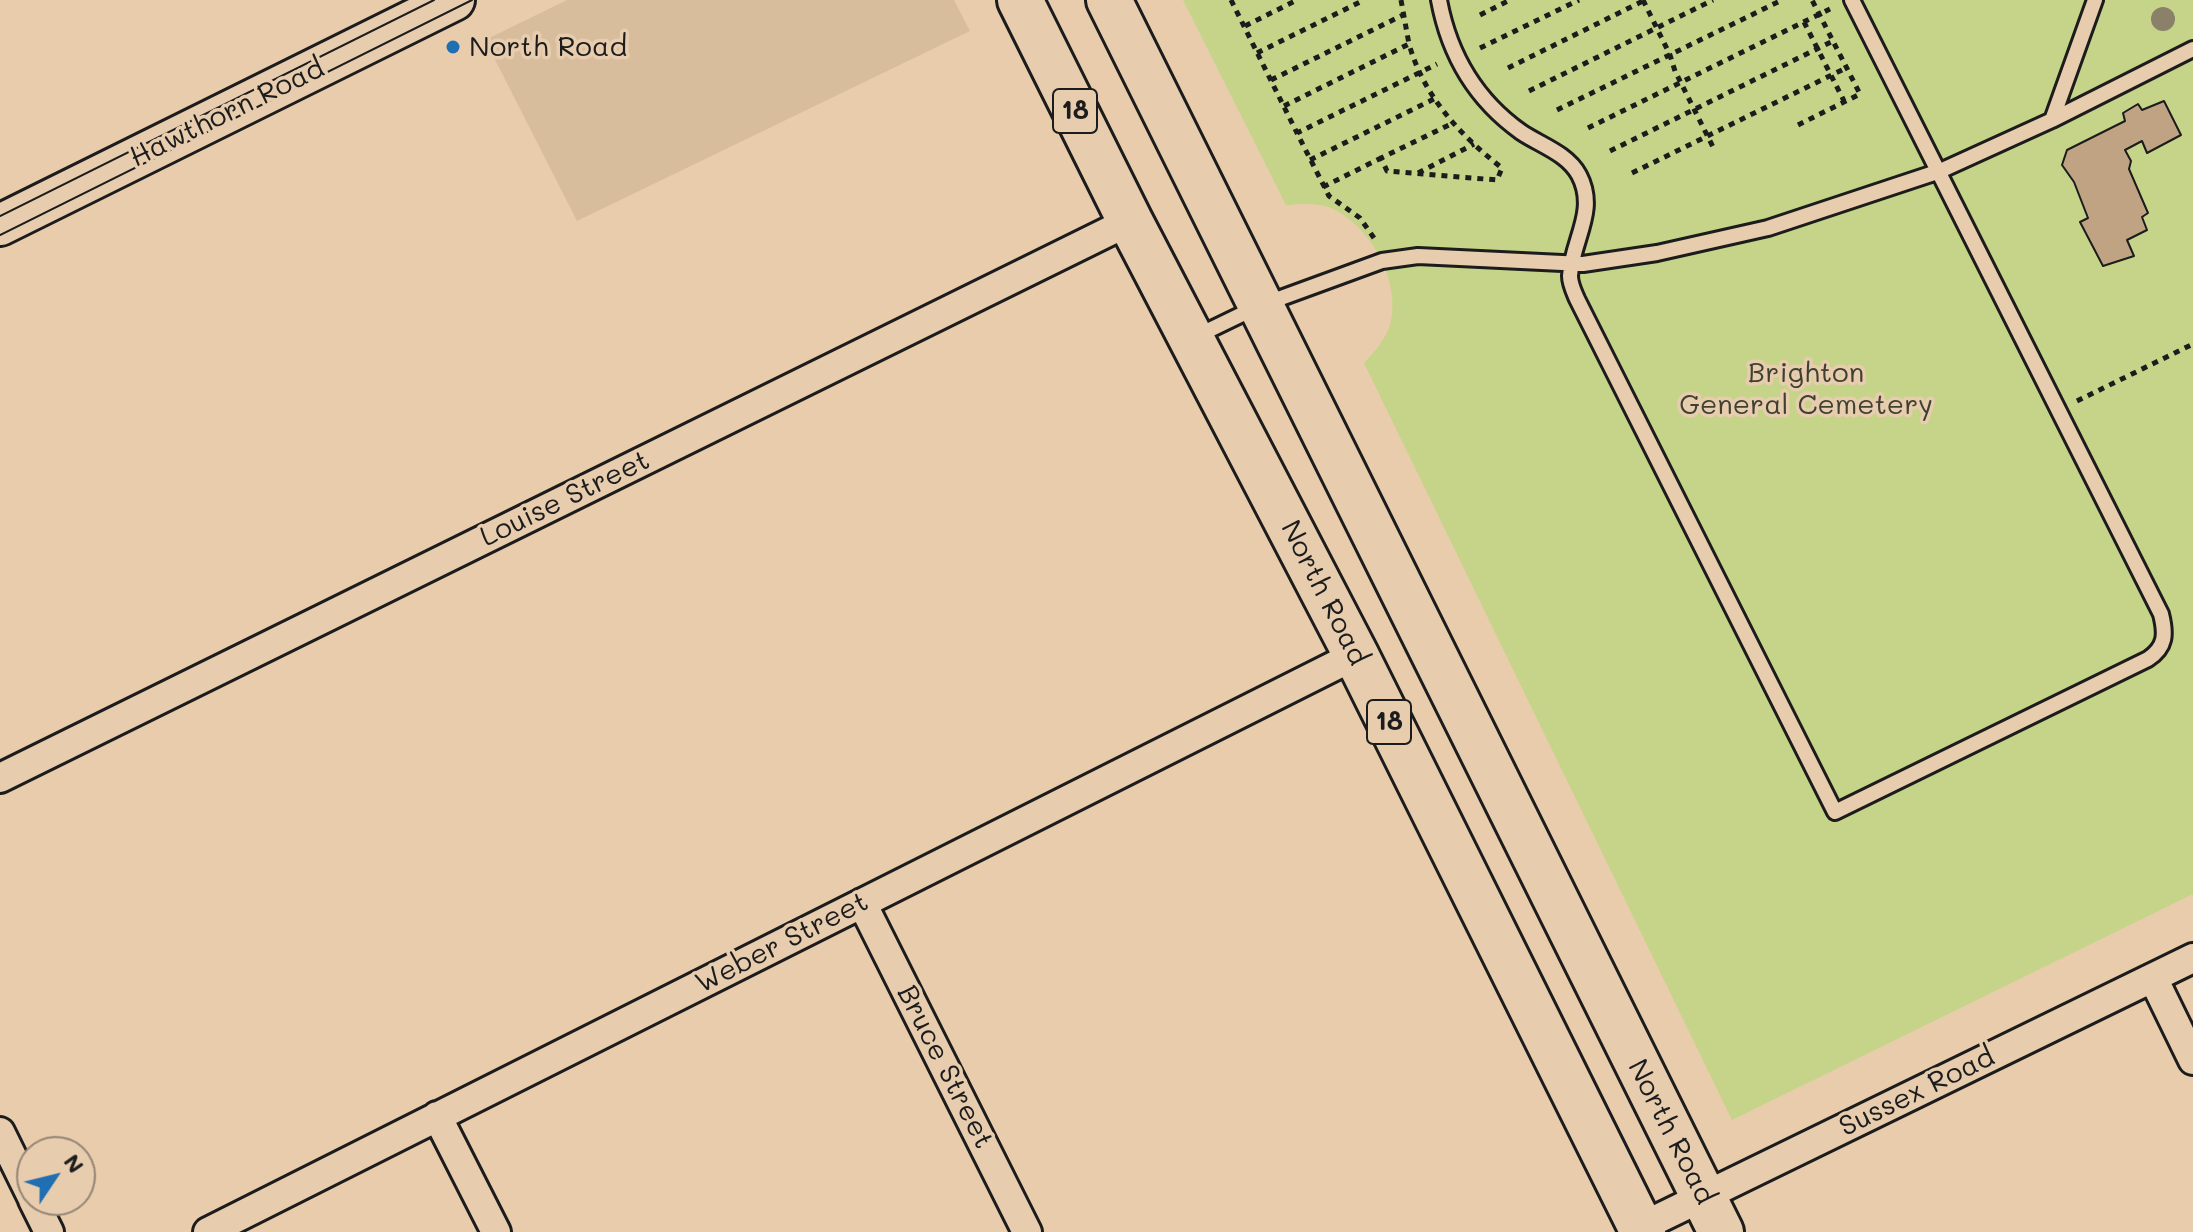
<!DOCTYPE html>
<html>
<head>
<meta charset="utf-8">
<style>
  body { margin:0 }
  #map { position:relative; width:2193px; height:1232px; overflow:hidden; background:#e9ccac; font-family:Mali,sans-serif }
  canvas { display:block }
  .north { position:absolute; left:16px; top:1136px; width:80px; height:80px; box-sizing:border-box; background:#e7ccae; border:2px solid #968674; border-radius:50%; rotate:55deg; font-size:22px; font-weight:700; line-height:32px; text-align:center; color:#1c1c1c }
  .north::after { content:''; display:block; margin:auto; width:28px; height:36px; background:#1f6fb2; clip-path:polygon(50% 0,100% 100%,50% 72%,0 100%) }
</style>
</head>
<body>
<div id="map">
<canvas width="2193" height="1232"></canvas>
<div class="north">N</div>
</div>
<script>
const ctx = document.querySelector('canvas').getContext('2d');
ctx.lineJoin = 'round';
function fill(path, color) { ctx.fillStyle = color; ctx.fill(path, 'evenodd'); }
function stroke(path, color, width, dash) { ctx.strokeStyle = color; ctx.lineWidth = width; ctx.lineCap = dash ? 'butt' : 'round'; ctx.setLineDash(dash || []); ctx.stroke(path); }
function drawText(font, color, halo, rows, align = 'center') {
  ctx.font = font + ' Mali,sans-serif'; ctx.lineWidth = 7; ctx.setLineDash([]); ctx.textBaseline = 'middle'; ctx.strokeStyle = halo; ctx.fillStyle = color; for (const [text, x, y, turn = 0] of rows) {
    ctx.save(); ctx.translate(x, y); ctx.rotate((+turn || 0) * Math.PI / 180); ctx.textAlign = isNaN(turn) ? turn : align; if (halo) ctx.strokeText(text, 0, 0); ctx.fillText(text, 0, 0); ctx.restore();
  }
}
fill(new Path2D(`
  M567,0H954L970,31L577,221L485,40Z`), '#d8bd9d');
fill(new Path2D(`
  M1183,0H2193V894L1732,1120L1364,363C1375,351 1387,338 1391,321C1400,281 1371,228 1335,210C1318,202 1304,204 1286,205Z`), '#c5d488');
const building = new Path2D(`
  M2164,101L2181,135L2147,153L2142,141L2125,150L2131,161L2129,169L2148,213L2142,217L2147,230L2127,240L2134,256L2103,266L2080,222L2088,218L2074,182L2062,165L2067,150L2125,121L2123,113L2138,104L2142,110Z`);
fill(building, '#bfa383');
stroke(building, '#1c1c1c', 2);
const lane = new Path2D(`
  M1439,0C1449,54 1476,100 1521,132C1540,145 1567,153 1579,175C1598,211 1572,240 1570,276C1570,284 1574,292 1577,299L1835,812L2148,659C2166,647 2166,634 2161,614L1852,0
  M2052,120L2095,0
  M1197,336L1259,306L1382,261L1418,256L1583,264L1657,253L1768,228L1940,171L2052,120L2193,49`);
const street = new Path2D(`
  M0,778L1130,221
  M862,903L1027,1232
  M2153,978L2193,1060
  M437,1116L496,1232
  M0,1132L32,1197
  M33,1200L49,1232
  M1641,1227L2193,958
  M208,1232L1356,655`);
const secondary = new Path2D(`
  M0,225L454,0`);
const highway = new Path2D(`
  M1020,0L1130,221L1356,655L1643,1232
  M1109,0L1721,1232`);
stroke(lane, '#1c1c1c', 20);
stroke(street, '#1c1c1c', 34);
stroke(secondary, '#1c1c1c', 46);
stroke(highway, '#1c1c1c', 50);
stroke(new Path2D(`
  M1231,0L1297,133
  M1401,0L1409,44
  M1643,0L1670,55L1675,71L1714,149
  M1480,15L1510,0
  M1804,22L1844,101
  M1245,26L1297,0
  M1480,48L1579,0
  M1257,53L1364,0
  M1508,68L1645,0
  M1271,80L1403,15
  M1529,91L1713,0
  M1284,106L1409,44C1424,97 1460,135 1502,168L1497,180L1387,171L1381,158L1453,123
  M1557,110L1782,0
  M1798,125L1860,94L1812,0
  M1588,128L1830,9
  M1610,151L1833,41
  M1310,160L1434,99
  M1418,173L1474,144
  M1632,173L1846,68
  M1323,187L1381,158
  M1374,238L1360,218L1329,196L1297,133L1437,64
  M2077,401L2193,344`), '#1c1c1c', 5, [6, 6]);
stroke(lane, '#e7ccae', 14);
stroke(street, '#e7ccae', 28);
stroke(secondary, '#e7ccae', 40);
stroke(highway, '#e7ccae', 44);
stroke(new Path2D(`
  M0,216L434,0
  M0,235L472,0`), '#1c1c1c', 2);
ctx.fillStyle = '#8b8069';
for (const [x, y] of [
  [2163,19]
]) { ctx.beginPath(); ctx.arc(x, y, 12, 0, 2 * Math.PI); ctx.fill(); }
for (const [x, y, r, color] of [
  [453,47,8,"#1f6fb2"]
]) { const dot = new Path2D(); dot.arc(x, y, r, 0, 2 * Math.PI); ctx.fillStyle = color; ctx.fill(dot); stroke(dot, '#e7ccae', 3); }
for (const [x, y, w] of [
  [1075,111,44],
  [1389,722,44]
]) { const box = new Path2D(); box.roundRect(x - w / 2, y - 22, w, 44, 6); ctx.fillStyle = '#e7ccae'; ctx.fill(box); stroke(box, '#1c1c1c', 2); }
drawText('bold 26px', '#1c1c1c', null, [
  ["18",1075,111],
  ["18",1389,722]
]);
drawText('28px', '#1c1c1c', '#e7ccae', [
  ["North Road",469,47]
], 'left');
drawText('28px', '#1c1c1c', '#e7ccae', [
  ["Hawthorn Road",227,113,-26],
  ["Louise Street",565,499,-26],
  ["North Road",1324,593,63],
  ["Weber Street",782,943,-27],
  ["Bruce Street",945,1067,63],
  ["Sussex Road",1917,1092,-26],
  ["North Road",1671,1132,63]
]);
drawText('28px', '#3e4132', '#e7ccae', [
  ["Brighton",1806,373],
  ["General Cemetery",1806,405]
]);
</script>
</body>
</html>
